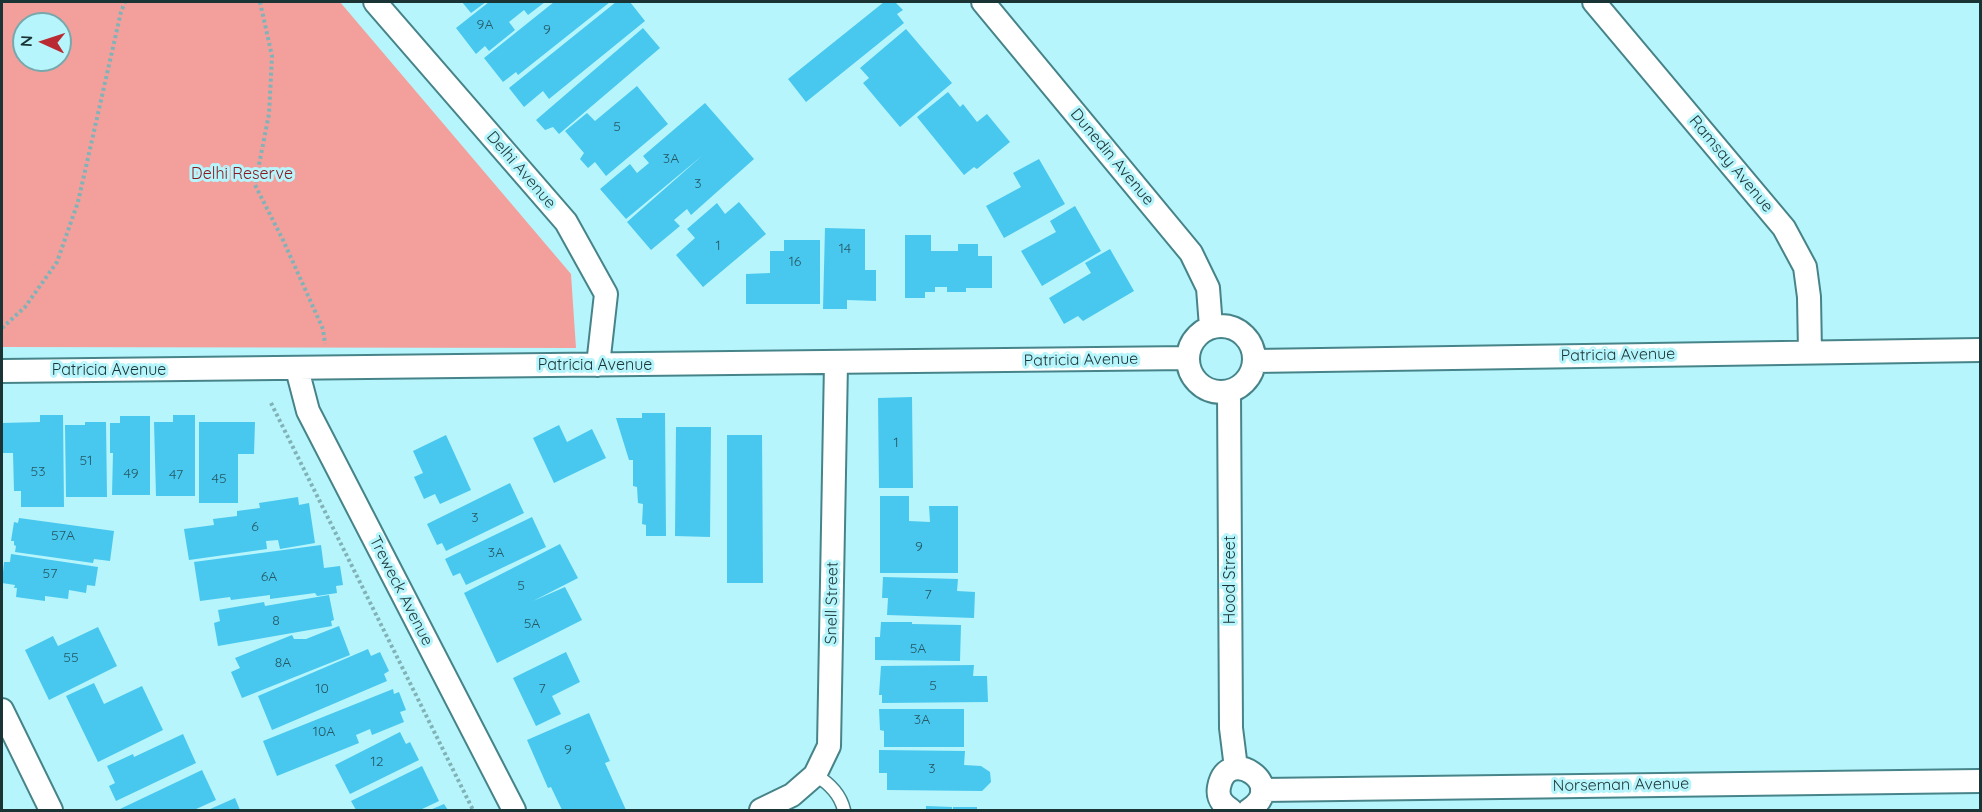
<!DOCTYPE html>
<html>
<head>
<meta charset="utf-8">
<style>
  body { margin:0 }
  #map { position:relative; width:1982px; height:812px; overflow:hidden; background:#b6f5fb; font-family:Quicksand,sans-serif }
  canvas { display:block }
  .frame { position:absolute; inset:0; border:3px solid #1a3436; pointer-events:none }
  .north { position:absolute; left:12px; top:12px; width:60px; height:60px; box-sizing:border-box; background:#b6f5fb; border:2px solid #78a8ac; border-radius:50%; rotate:273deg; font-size:16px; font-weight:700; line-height:24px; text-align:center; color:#1a3436 }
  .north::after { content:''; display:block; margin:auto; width:21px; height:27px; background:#ba2a33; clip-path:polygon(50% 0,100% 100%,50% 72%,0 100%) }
</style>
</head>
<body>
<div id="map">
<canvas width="1982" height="812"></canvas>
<div class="frame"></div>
<div class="north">N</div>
</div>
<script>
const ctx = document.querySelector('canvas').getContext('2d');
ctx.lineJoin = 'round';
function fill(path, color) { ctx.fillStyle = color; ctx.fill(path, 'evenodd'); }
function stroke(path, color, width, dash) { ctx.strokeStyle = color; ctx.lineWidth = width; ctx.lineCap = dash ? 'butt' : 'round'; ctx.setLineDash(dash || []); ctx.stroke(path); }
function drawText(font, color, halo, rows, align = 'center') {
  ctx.font = font + ' Quicksand,sans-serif'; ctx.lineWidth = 6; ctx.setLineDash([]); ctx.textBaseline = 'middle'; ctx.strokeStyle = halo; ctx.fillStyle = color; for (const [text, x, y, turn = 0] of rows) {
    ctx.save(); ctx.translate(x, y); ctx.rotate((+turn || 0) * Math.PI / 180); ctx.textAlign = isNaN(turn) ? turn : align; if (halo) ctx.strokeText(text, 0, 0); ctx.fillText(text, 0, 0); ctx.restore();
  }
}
fill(new Path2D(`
  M2,2H340L571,274L576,348L2,347ZM24,24H60V60H24Z`), '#f3a09c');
fill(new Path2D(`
  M462,2H486L471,13Z
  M489,2H545L528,15L524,10L509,22L515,30L489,51L485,46L476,54L456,28Z
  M554,2H610L518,75L516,72L503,82L484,58Z
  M616,2H630L645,21L549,99L543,91L524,107L509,88Z
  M884,2H895L903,10L897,14L904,23L806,102L788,79Z
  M643,28L660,48L559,134L553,127L545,130L536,120Z
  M906,29L952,83L900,127L863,83L869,78L860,68Z
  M637,86L668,124L606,176L595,162L588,168L580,159L584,153L565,131L587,113L595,121Z
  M948,92L960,107L963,104L977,122L987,114L1010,142L977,169L974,167L964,175L917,117Z
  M705,103L754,159L691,215L687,209L674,220L680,226L651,250L627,222L703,155L626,219L600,189L630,164L637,173L649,163L643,156Z
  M1039,159L1065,204L1004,238L986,206L1021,187L1013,173Z
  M739,202L766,234L703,287L676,255L695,238L687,229L717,203L725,214Z
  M1075,206L1101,251L1042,286L1021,251L1056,232L1050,221Z
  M825,228L865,229V270H876V301L847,300V309H823Z
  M905,235H931V251H958V244H978V256H992V288H966V292H947V287H935V292H925V298H905Z
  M784,240H820V304H746V274L770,273V251H784Z
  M1110,249L1134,291L1083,321L1078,316L1064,324L1049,298L1091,273L1085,263Z
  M912,397L913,488H879L878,398Z
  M642,413H665L666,536H646V525L642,524L643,504L638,503L637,487L633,486V460H629L616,418H642Z
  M40,415H63L64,507H21V491H14L13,453H2V423L40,422Z
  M173,415H195V496H156L154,422H173Z
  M120,416H150V495H112L113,453H110V423H120Z
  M85,422H106L107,497H66L65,425H85Z
  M199,422H255L254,454H238V503H199Z
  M559,425L567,442L592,429L606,458L554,483L533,438Z
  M676,427H711L710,537L675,536Z
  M446,435L471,490L440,504L435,494L424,499L414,477L423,473L413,451Z
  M727,435H762L763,583H727Z
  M510,483L524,513L446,551L442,543L437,545L427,524Z
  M880,496H909V521L930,522L929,506H958V573H880Z
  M298,497L299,505L309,503L315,543L280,549L278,540L266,541L267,549L189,560L184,529L214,525L213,519L237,516V511L260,508L259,503Z
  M532,517L546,547L466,585L460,573L453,576L445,559Z
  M19,518L114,531L110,561L94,559L93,563L15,552L16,546L14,545V541H11L14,522L18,523Z
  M560,544L578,578L533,601L565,587L582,620L497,663L464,593Z
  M321,545L324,568L340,566L343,585L336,586L337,593L317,596L315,593L270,599V595L231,600L230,597L200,601L194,562Z
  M11,554L98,567L95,586L87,585L86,593L69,590L68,599L45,596V601L16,597L17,588H14L15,585L2,583L4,562H10Z
  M883,577L958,579L957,591L975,592L974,618L887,615L888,598H882Z
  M329,595L334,620L331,621L332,626L218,646L214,623L220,621L218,610L264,602L265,606Z
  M881,622H912V624L961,625L960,661L875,660V637H880Z
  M339,626L350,655L242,698L231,672L240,668L235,658L292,635L294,639H306Z
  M98,627L117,666L49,700L25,650L53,636L58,646Z
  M368,649L371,656L380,652L389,671L384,674L387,681L272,730L258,696Z
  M566,652L580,682L552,696L561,714L536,726L513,678Z
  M974,665L973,676H987L988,702L882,703V695H879L881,666Z
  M94,683L104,704L142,686L163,730L98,762L66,696Z
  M393,689L394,694L399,692L406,710L400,712L404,722L372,735L370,729L356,735L359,743L277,776L263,741Z
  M879,709H964V747H884V731L880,730Z
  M589,713L610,761L605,763L626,810H562L551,787L548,788L527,740Z
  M400,732L406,744L410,742L419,760L350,794L335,765Z
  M183,734L196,763L116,801L109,786L115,783L107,766L133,754L134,757Z
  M879,750L965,751L964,765L981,766L990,772L991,782L982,791L887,790V773H879Z
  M422,766L439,801L420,810H356L351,801Z
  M202,770L216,800L194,810H121L120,809Z
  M235,798L240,810H208Z
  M444,804L448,810H430Z
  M926,806L952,807V810H926Z
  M953,807H977V810H953Z`), '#48c7ef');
const lane = new Path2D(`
  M815,775C829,783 840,793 844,810`);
const street = new Path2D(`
  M375,2L566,222L606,294L598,365
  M983,2L1191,253L1208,288L1211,327
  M1594,2L1784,228L1805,267L1809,297L1810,352
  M1188 359a33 33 0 1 1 66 0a33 33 0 1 1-66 0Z
  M1255,361L1980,350
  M297,369L308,411L514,810
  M2,371L1188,358
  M1229,392L1231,728L1236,768
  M2,710L51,810
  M1262,790L1980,781
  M761,810L792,795L815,775L829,746L836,363
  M1231,810C1222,804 1217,798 1219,787C1227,744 1289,785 1249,810`);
stroke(lane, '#47848a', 15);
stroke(street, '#47848a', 26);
stroke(new Path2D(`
  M260,2L272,56L269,114L255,185L283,240L323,329L325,344
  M2,328L25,307L57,262L78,202L121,12L125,2
  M271,403L473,810`), '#80b2b7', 4, [3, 3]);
stroke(lane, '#fff', 12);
stroke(street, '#fff', 22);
drawText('14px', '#265964', null, [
  ["9A",485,25],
  ["9",547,30],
  ["5",617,127],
  ["3A",671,159],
  ["3",698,184],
  ["1",718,246],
  ["14",845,249],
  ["16",795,262],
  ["1",896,443],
  ["51",86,461],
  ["53",38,472],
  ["49",131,474],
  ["47",176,475],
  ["45",219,479],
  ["3",475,518],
  ["6",255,527],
  ["57A",63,536],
  ["9",919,547],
  ["3A",496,553],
  ["57",50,574],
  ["6A",269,577],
  ["5",521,586],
  ["7",928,595],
  ["8",276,621],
  ["5A",532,624],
  ["5A",918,649],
  ["55",71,658],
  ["8A",283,663],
  ["5",933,686],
  ["10",322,689],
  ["7",542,689],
  ["3A",922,720],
  ["10A",324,732],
  ["9",568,750],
  ["12",377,762],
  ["3",932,769]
]);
drawText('16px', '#1a3436', '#b6f5fb', [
  ["Dunedin Avenue",1112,157,50],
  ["Ramsay Avenue",1731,164,50],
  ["Delhi Avenue",521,170,49],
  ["Patricia Avenue",1618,355,-1],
  ["Patricia Avenue",1081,360,-1],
  ["Patricia Avenue",595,365],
  ["Patricia Avenue",109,370],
  ["Hood Street",1230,580,-90],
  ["Treweck Avenue",401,591,63],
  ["Snell Street",832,603,-89],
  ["Norseman Avenue",1621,785,-1]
]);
drawText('16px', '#8a1a22', '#b6f5fb', [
  ["Delhi Reserve",242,174]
]);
</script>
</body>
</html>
